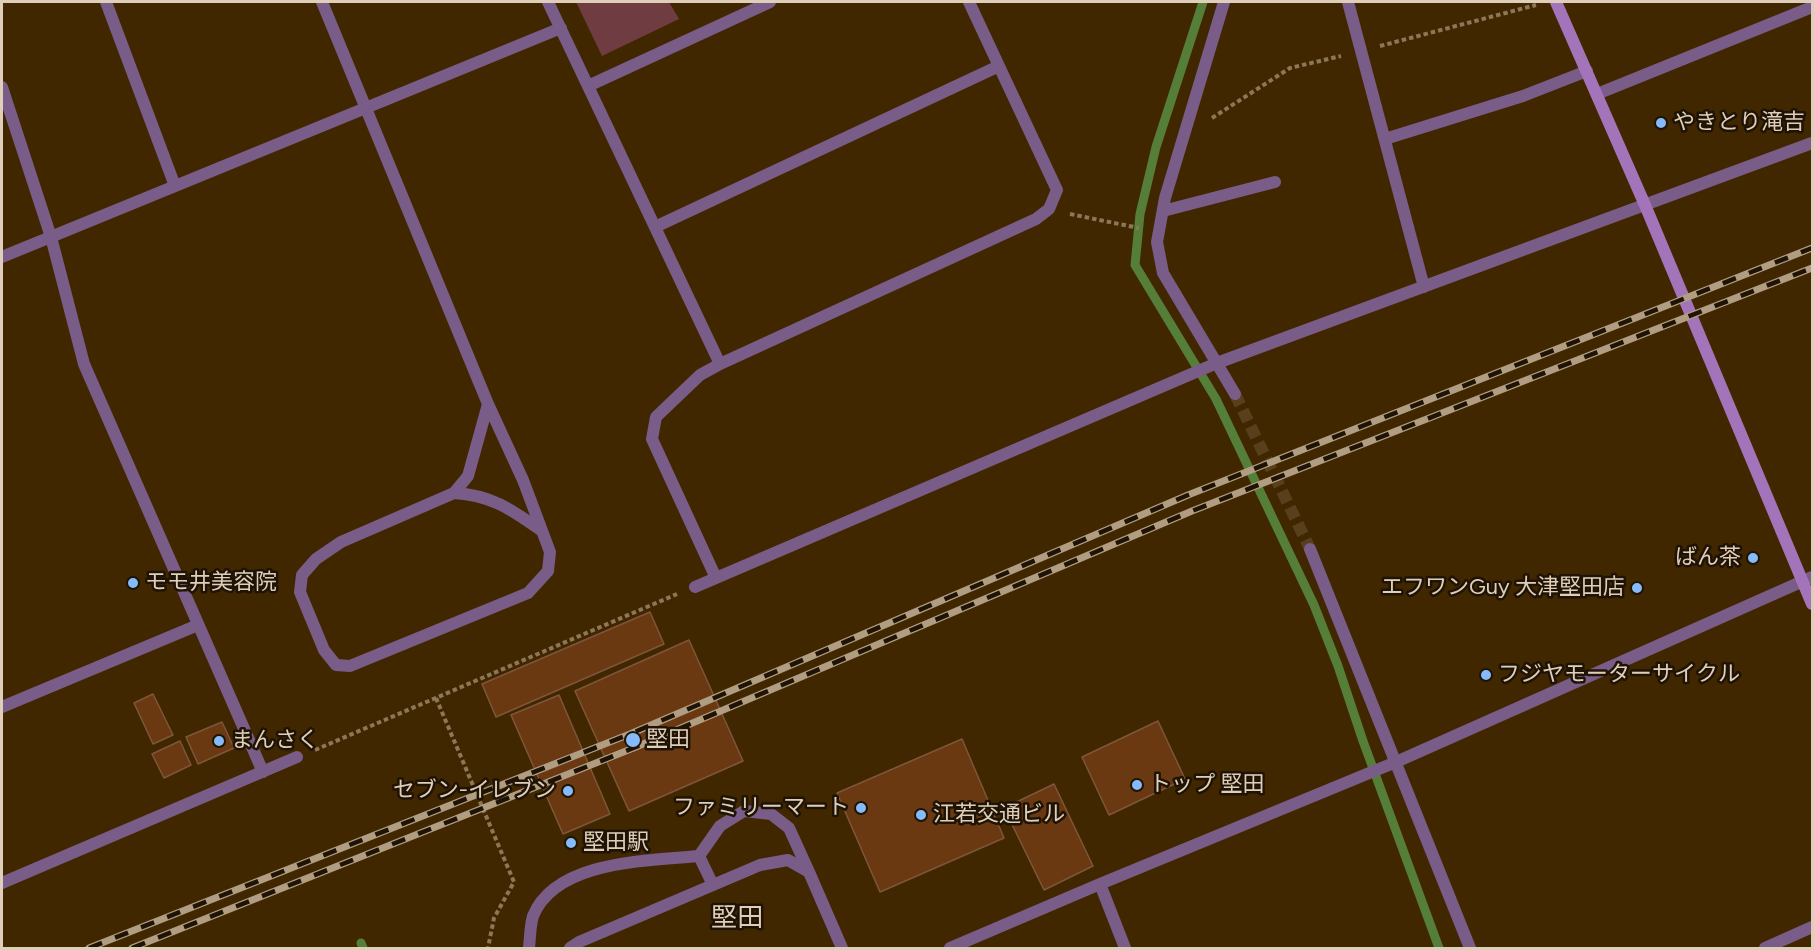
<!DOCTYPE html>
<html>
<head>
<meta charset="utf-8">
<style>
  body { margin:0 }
  #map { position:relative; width:1814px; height:950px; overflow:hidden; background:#412700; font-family:Figtree,sans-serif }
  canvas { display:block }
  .frame { position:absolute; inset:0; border:3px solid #dfcfba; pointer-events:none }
</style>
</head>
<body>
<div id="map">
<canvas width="1814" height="950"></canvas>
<div class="frame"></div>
</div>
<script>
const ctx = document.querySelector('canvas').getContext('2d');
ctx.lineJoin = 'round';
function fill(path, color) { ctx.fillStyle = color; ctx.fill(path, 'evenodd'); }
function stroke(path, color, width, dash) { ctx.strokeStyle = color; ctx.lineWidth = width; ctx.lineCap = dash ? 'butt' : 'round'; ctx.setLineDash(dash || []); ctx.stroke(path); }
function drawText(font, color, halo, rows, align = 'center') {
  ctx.font = font + ' Figtree,"Noto Sans JP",sans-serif'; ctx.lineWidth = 5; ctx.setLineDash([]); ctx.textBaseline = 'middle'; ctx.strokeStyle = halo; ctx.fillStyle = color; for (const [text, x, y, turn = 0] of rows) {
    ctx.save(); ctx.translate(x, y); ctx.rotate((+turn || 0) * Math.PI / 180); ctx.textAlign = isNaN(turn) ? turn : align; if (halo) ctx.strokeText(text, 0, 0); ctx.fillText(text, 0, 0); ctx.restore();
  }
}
fill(new Path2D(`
  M576,2H669L679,19L602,56Z`), '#6e3c41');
stroke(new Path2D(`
  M1203,2L1156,147L1140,214L1135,265L1216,399L1314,605L1338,666L1363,741L1439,948
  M361,943L363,948`), '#557e38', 9);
const building = new Path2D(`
  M650,612L664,644L496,717L482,684Z
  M689,640L743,761L629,811L575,691Z
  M153,694L173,735L153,744L134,703Z
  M559,695L610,814L563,834L511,715Z
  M1158,721L1185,779L1109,815L1082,757Z
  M222,722L234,748L198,764L186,737Z
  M962,739L1004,838L880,892L837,793Z
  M180,741L191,765L164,778L152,754Z
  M1054,784L1093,866L1044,890L1004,808Z`);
fill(building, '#6b3911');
stroke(building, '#7e563b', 1.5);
stroke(new Path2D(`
  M1235,394L1310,549`), '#59401c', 12, [12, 6]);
stroke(new Path2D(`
  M1380,46L1536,5
  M1212,118L1290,68L1341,56
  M1070,214L1139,228
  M436,698L514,882L494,918L488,948
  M315,750L677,594`), '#8c7758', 4, [4.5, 3]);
stroke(new Path2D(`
  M699,856L713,885
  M529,948C530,939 530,926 533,916C556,860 648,861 699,856L720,826L744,811L771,814L789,828L809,872
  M570,948L579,942L760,865L788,860L809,872L842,948`), '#795c88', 12);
stroke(new Path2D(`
  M106,2L175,186
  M322,2L488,404L523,480L550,552L548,571L528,593L350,666L336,665L324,650L300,592L302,575L316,559L341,542L454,493L468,476L488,404
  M548,2L720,364
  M1224,2L1165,198L1157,242L1163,273L1235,394
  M1348,2L1424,287
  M588,86L770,2
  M2,87L51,237L84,364L263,772
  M1597,94L1812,7
  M1385,139L1523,96L1587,71
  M1163,211L1275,182
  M655,227L999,66
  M2,257L561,28
  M454,493C492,495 512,510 542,531
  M1310,549L1470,948
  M716,578L652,439L656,417L700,375L720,364L1036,219L1049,209L1057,190L969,2
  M695,587L1217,363L1812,143
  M2,707L198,625
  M2,883L297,757
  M1100,884L1125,948
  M950,948L1100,884L1396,762L1812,577
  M1765,948L1812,927`), '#795c88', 12);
stroke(new Path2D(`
  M1556,2L1645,205L1812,604`), '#a474bb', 12);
const rail = new Path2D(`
  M89,948L630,734L1188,495L1812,248
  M132,948L636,747L1192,511L1812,268`);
stroke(rail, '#b09d82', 7);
stroke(rail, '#1e1304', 4.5, [14]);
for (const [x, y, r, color] of [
  [1661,123,6,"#86bbfb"],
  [1753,558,6,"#86bbfb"],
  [133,583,6,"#86bbfb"],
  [1637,588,6,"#86bbfb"],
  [1486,675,6,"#86bbfb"],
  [633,740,8,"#86bbfb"],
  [219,741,6,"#86bbfb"],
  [1137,785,6,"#86bbfb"],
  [568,791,6,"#86bbfb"],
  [861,808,6,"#86bbfb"],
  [921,815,6,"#86bbfb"],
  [571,843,6,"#86bbfb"]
]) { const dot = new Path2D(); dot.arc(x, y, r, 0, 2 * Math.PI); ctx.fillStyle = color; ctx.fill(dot); stroke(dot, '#1e1304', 2); }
drawText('22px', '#dfcfba', '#1e1304', [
  ["やきとり滝吉",1673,123],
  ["ばん茶",1741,558,"right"],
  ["モモ井美容院",145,583],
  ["エフワンGuy 大津堅田店",1625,588,"right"],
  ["フジヤモーターサイクル",1498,675],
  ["堅田",646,740],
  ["まんさく",231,741],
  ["トップ 堅田",1149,785],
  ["セブン-イレブン",556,791,"right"],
  ["ファミリーマート",849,808,"right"],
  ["江若交通ビル",933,815],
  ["堅田駅",583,843]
], 'left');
drawText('26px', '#dfcfba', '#1e1304', [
  ["堅田",737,918]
]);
</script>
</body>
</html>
